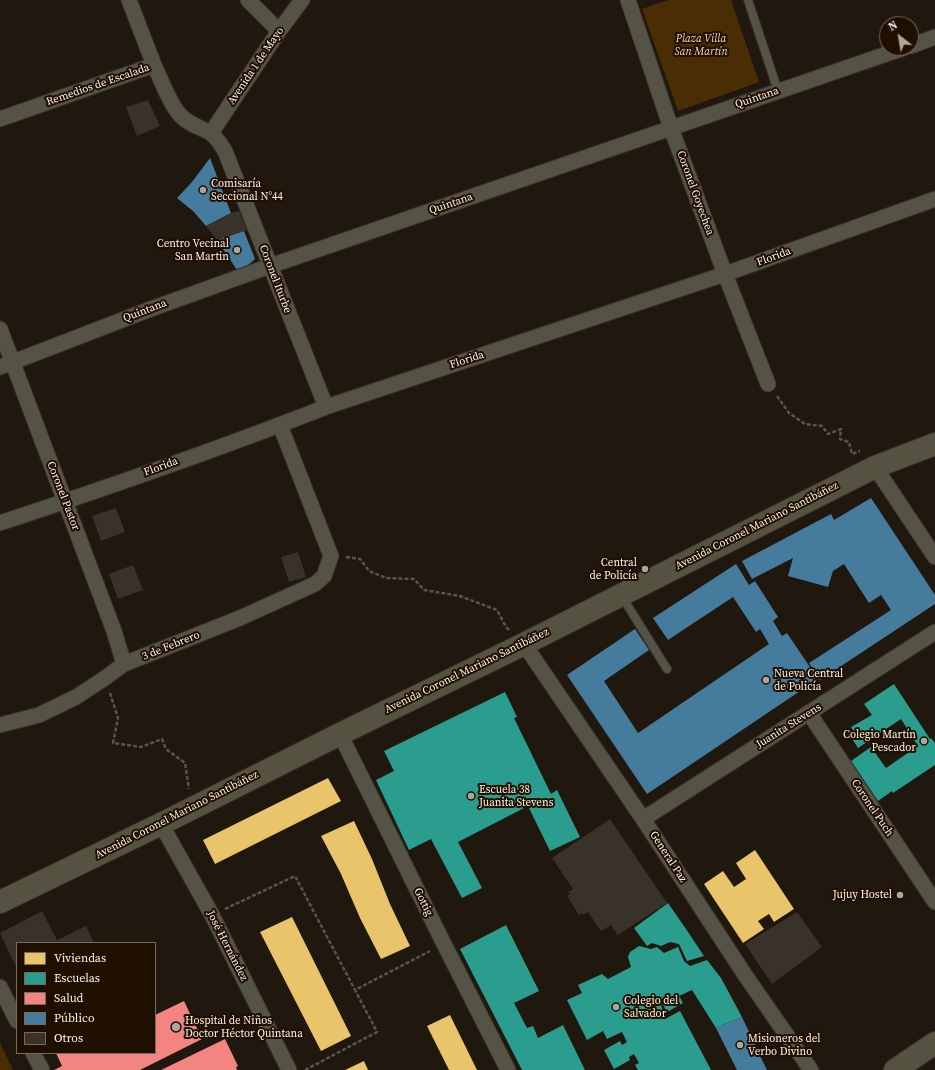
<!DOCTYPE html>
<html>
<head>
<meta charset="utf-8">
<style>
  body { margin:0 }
  #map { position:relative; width:935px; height:1070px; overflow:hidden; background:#20170e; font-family:"Source Serif 4",serif }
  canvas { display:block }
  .legend { position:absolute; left:16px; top:942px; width:140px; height:112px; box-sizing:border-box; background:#1e0f01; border:1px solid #776a5d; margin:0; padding:5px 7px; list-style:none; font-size:12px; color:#fdf2e6 }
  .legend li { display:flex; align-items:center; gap:8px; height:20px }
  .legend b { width:20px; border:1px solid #776a5d }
  .north { position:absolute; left:879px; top:16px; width:40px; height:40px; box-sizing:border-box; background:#1e0f01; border:1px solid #776a5d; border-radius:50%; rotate:329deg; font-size:11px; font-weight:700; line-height:16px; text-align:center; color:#fdf2e6 }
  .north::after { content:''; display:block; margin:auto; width:14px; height:18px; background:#b0a59a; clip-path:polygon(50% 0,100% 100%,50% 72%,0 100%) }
</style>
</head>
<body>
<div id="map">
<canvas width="935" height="1070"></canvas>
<ul class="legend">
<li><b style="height:11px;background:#e9c46a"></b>Viviendas</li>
<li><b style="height:11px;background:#2a9d8f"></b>Escuelas</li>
<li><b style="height:11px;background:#f28482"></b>Salud</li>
<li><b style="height:11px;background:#457b9d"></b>Público</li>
<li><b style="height:11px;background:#39322b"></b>Otros</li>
</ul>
<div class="north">N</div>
</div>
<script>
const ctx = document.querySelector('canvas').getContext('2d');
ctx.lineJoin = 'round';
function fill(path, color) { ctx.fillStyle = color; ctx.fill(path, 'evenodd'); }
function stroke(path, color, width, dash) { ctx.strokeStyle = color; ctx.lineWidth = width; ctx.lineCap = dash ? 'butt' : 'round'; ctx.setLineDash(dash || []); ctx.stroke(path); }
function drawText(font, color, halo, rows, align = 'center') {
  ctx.font = font + ' "Source Serif 4",serif'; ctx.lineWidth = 4; ctx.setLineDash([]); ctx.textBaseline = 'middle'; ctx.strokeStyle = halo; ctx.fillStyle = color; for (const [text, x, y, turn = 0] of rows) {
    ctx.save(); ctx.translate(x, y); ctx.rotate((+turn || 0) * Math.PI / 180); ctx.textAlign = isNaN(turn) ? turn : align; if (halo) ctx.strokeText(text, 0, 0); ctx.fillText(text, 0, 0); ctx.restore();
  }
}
fill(new Path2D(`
  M668,0H731L759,82L678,111L642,9Z
  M0,1043L13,1070H0Z`), '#4a2d05');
fill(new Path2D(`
  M328,778L341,801L215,864L203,840Z
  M354,821L372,859L390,904L410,946L381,959L360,918L341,874L321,836Z
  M755,850L794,909L774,922L769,914L758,921L764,929L743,943L704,884L723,871L734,887L746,879L736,863Z
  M292,917L351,1036L321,1051L260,932Z
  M450,1015L476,1068L477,1070H449L427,1026Z
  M364,1061L368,1070H345Z`), '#e9c46a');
fill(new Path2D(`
  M894,684L930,739L931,738L935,743V765L893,793L892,791L878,801L851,761L871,747L886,768L918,746L901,719L858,748L851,737L855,734L851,727L872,715L864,704Z
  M505,692L517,717L514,718L551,794L557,790L580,837L550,851L528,806L458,842L482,888L462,898L431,839L409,850L376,780L394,771L384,751Z
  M668,903L686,929L704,956L687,961L679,944L670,942L661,946L652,943L647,946L634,928Z
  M506,925L539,991L514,1003L527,1028L533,1026L538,1038L563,1025L585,1070H522L460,949Z
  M639,946L651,949L657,947L664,953L678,947L684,961L690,966L707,960L721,978L742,1017L716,1028L692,990L679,996L683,1003L667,1012L662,1003L660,1004L667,1018L680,1011L711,1070H638L635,1065L639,1063L634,1054L629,1057L630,1060L614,1069L604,1050L620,1041L622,1045L627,1042L622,1032L607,1039L603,1031L587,1040L567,1000L582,993L578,985L602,974L608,979L631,967L628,957L630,952Z`), '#2a9d8f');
fill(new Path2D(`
  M184,1001L202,1039L140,1070H54L62,1066L56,1053H155V1015Z
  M225,1039L238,1066L236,1067L237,1070H161Z`), '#f28482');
fill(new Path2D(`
  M210,158L231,213L206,226L194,212L177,198L192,182Z
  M244,231L255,259L239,273L217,240Z
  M871,498L935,595V604L820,680L809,663L891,610L881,595L869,603L844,564L833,571L828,587L788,576L793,558L752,579L742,561L831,514L834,520Z
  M736,564L749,585L755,581L778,617L773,621L782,636L787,633L818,679L647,794L567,675L635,629L649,650L604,681L638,733L769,644L760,629L756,632L733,597L668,640L653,618Z
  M742,1017L763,1062L767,1070H737L716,1028Z`), '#457b9d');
fill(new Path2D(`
  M148,100L160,126L137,136L126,107Z
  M239,211L247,230L217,240L206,226L231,213Z
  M116,508L125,532L101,541L92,516Z
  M298,552L306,577L289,582L281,557Z
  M133,565L143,590L118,599L109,574Z
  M610,819L667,903L618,935L611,925L601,931L588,912L583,915L582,913L579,915L567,896L570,894L568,892L573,889L552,858Z
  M42,911L57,940L86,926L94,943H17V969L0,933Z
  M797,912L822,947L772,984L745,944Z`), '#39322b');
const service = new Path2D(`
  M748,0L778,91
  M621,595L667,669`);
const minor = new Path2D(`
  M129,0L154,65
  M248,0L279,31
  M628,0L671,128L725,274L768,384
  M911,46L935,37
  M0,119L154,65C162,81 168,101 180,115C188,124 199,127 209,132C217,137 221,145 225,151L326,407
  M211,133L279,31L302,0
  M0,329L114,631L124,664
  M0,367L148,310L270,266L904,48
  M875,467L935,557
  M0,523C109,487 219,449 326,407L725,274L935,199
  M524,644L643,819L745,975L811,1070
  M809,713L935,902
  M0,725L39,715L76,697L105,678L124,664L240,618L315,584L324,576L331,556L280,425
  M340,734L444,944L508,1070
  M643,819L935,632
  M161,824L212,915L289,1070
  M0,987L17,1021
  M33,1053L42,1070`);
const primary = new Path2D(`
  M0,902L161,824L340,734L524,644L875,467L935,444
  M895,1070L935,1043`);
stroke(service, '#39312a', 10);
stroke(minor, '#39312a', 17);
stroke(primary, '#39312a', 24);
stroke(new Path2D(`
  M777,396L789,413L805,424L822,426L828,434L841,429L840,439L849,442L852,454L860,451
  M346,557L360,559L369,571L386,578L414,579L424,590L460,596L497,610L506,627L509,630
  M110,693L118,718L113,743L141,747L162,739L166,749L185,763L189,789
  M225,909L295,876L355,990
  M305,1070L377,1032L355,990L430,951`), '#59554b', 2.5, [4, 2]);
stroke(service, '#555246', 8);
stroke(minor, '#555246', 15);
stroke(primary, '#565241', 22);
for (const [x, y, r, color] of [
  [203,190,4,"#b0a59a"],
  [237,250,4,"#b0a59a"],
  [645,569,4,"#b0a59a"],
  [766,680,4,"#b0a59a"],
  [924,741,4,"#b0a59a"],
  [471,796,4,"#b0a59a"],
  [900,895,4,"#b0a59a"],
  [616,1007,4,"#b0a59a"],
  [176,1027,5,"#b0a59a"],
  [740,1045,4,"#b0a59a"]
]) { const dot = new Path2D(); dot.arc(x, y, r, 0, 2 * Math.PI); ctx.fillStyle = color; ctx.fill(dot); stroke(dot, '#1e0f01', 1.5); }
drawText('italic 11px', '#f9d8b4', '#1e0f01', [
  ["Plaza Villa",701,39],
  ["San Martín",701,52]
]);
drawText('11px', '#fdf2e6', '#1e0f01', [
  ["Avenida 1 de Mayo",256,66,-56],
  ["Remedios de Escalada",98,85,-19],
  ["Quintana",757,98,-19],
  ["Coronel Goyechea",695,193,70],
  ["Quintana",451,204,-19],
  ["Florida",774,257,-20],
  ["Coronel Iturbe",275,279,69],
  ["Quintana",145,311,-21],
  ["Florida",467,360,-18],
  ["Florida",161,467,-20],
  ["Coronel Pastor",63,496,69],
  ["Avenida Coronel Mariano Santibáñez",757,526,-27],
  ["3 de Febrero",171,646,-22],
  ["Avenida Coronel Mariano Santibáñez",467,671,-26],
  ["Juanita Stevens",789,726,-32],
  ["Coronel Puch",872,808,56],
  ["Avenida Coronel Mariano Santibáñez",177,815,-27],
  ["General Paz",668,857,57],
  ["Gottig",423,902,64],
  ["José Hernández",227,946,63]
]);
drawText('11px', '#fdf2e6', '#1e0f01', [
  ["Comisaría",211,184],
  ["Seccional N°44",211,197],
  ["Centro Vecinal",229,244,"right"],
  ["San Martin",229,257,"right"],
  ["Central",637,563,"right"],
  ["de Policía",637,576,"right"],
  ["Nueva Central",774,674],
  ["de Policía",774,687],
  ["Colegio Martín",916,735,"right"],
  ["Pescador",916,748,"right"],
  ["Escuela 38",479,790],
  ["Juanita Stevens",479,803],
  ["Jujuy Hostel",892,895,"right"],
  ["Colegio del",624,1001],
  ["Salvador",624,1014],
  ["Hospital de Niños",185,1021],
  ["Doctor Héctor Quintana",185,1034],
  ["Misioneros del",748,1039],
  ["Verbo Divino",748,1052]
], 'left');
</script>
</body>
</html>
